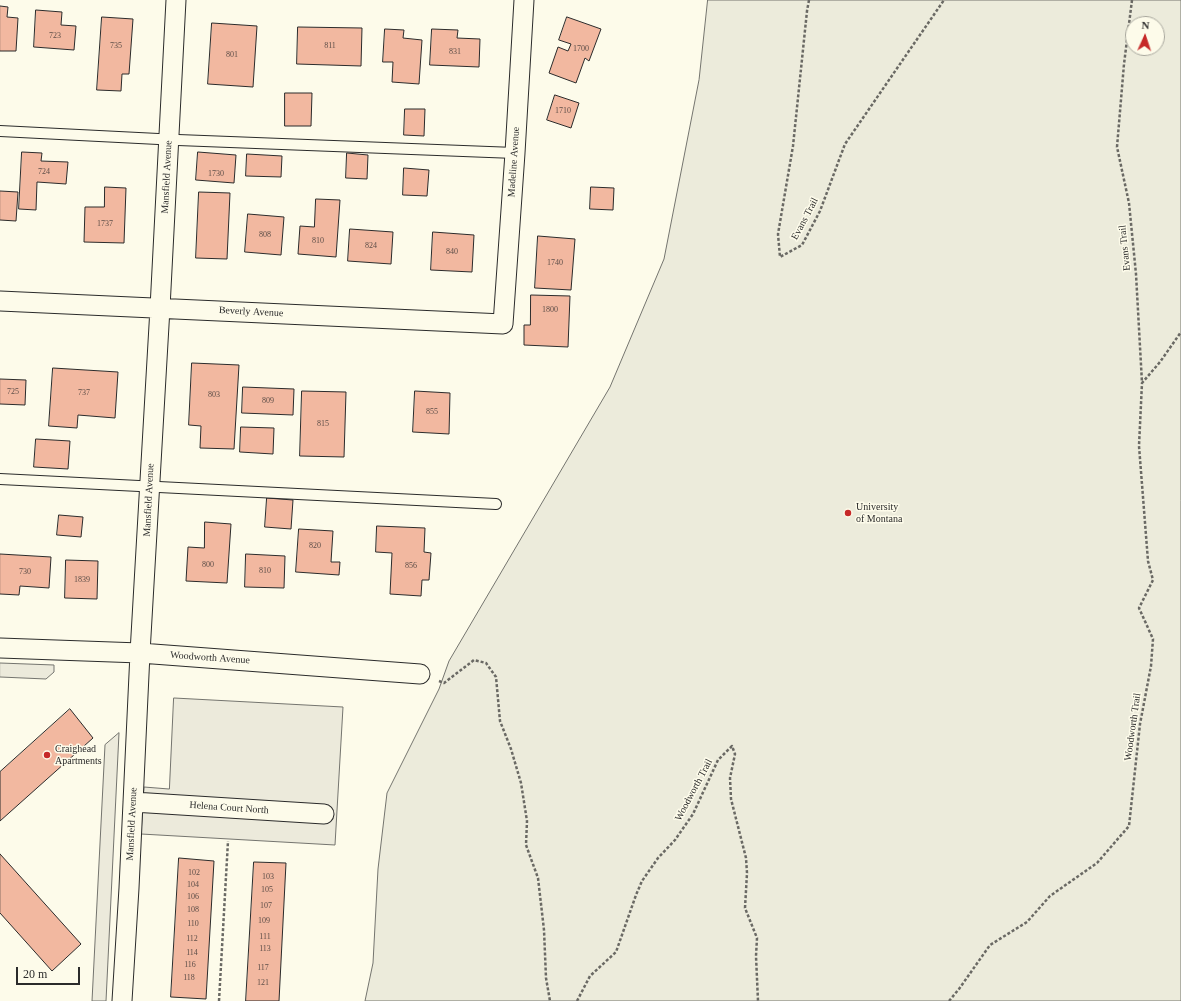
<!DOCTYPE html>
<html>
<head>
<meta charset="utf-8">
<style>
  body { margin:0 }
  #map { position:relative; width:1181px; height:1001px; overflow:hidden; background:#fdfbea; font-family:Georgia,serif }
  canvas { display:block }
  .north { position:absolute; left:1125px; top:16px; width:40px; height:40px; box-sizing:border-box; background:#fdfbea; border:1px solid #a9a89e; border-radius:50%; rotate:3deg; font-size:11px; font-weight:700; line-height:16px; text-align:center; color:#2b2b2b }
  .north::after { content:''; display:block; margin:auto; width:14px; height:18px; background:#c62828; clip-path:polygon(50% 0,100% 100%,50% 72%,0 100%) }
  .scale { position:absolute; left:16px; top:967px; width:64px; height:18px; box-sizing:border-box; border:2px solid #2b2b2b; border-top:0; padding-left:5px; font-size:12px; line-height:14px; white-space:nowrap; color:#2b2b2b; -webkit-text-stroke:3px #fdfbea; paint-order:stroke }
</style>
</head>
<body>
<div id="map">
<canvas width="1181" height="1001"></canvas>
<div class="north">N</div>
<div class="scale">20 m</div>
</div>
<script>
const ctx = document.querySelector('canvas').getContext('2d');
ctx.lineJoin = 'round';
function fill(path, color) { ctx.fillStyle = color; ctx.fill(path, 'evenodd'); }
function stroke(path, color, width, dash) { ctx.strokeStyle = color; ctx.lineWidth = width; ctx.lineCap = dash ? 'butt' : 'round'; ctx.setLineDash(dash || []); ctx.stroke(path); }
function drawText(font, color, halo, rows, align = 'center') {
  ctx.font = font + ' Georgia,serif'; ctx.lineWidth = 3; ctx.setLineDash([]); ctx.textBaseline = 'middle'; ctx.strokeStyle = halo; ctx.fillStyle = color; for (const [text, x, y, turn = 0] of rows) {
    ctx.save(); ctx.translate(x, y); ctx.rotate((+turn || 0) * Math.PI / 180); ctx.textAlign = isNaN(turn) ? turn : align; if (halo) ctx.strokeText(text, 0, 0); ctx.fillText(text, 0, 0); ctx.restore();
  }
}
const green = new Path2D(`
  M708,0H1181V1001H365L373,963L378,869L387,793L439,689L449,661L610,387L664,259L699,80ZM1133,24H1157V48H1133Z`);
fill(green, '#ecebdb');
stroke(green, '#74746e', 1);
const parking = new Path2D(`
  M0,663L54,665V672L46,679L0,677Z
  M174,698L343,707L335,845L141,834L144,787L169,789Z
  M119,733L106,1001H92L105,745Z`);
fill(parking, '#eceadb');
stroke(parking, '#74746e', 1);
const building = new Path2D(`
  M0,6L8,7L7,17L18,18L16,51H0Z
  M36,10L62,12L61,25L76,26L74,50L34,47Z
  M102,17L133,19L129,74H122L121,91L97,90Z
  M567,17L601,29L589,61L585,58L576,83L549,73L558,47L568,51L571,44L559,40Z
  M212,23L257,26L253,87L208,84Z
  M298,27L362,28L361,66L297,64Z
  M385,29L404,30L403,38L422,40L419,84L392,82L393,62H383Z
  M432,29L458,30L457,38L480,39L479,67L430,65Z
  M285,93H312L311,126H285Z
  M555,95L579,103L571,128L547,120Z
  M405,109H425L424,136L404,135Z
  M22,152L42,153L41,161L68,162L66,184L37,182L36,210L19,209Z
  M198,152L236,155L234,183L196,180Z
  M347,153L368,155L367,179L346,178Z
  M247,154L282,156L281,177L246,176Z
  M404,168L429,170L427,196L403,195Z
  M105,187L126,188L124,243L84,242L85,207H104Z
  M591,187L614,188L613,210L590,209Z
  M0,191L18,192L16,221L0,220Z
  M199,192L230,193L227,259L196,258Z
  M316,199L340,200L336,257L298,254L300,226L314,227Z
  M248,214L284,217L281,255L245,252Z
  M350,229L393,232L391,264L348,261Z
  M433,232L474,235L472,272L431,270Z
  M538,236L575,239L571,290L535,288Z
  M531,295L570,296L568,347L524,345V325H530Z
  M192,363L239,365L234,449L200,448L201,426L189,425Z
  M53,368L118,372L115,418L78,415L77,428L49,426Z
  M0,379L26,380L25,405L0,404Z
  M243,387L294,389L293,415L242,413Z
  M302,391L346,392L344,457L300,456Z
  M415,391L450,393L449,434L413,432Z
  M241,427L274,428L273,454L240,452Z
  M36,439L70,441L68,469L34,467Z
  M267,498L293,500L291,529L265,527Z
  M59,515L83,517L81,537L57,535Z
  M205,522L231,524L227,583L186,581L188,547L204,548Z
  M377,526L425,528L424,552L431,553L429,580H422L421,596L390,594L392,553L376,552Z
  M299,529L333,531L331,562H340L339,575L296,572Z
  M0,554L51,557L49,588L20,586L19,595L0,594Z
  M246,554L285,556L284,588L245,587Z
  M66,560L98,561L97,599L65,598Z
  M70,709L93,738L0,821V772Z
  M0,854L81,944L52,971L0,913Z
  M179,858L214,861L206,999L171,997Z
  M254,862L286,863L279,1001H246Z`);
fill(building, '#f2b8a0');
stroke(building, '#2b2b2b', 1);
const service = new Path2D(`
  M0,131L178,140L515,153
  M0,479L496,504`);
const minor = new Path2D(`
  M0,301L503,324L515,153L524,0
  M0,648L140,653L420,674
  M133,802L324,814
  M122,1001L129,888L140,653L160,308L176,0`);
stroke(service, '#2b2b2b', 12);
stroke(minor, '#2b2b2b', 21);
stroke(new Path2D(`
  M809,0L807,11L793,146L778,234L780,257L802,245L820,211L845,144L944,0
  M1132,0L1124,64L1117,147L1129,203L1136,274L1142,383L1160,362L1181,332
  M439,681L444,683L474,660L486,663L496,677L500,721L511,749L521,783L527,821L526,845L538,878L544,930L546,978L550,1001
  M219,1001L228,841
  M577,1001L590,976L616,952L636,895L642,881L658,858L675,840L693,814L718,760L732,746L735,754L730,778L731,799L746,858L747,873L745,908L757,938L756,956L758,1001
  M949,1001L959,989L990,945L1027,922L1050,896L1097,863L1129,826L1140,724L1151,666L1153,639L1139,608L1153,580L1148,561L1139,446L1142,383`), '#6a6964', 2.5, [3, 2]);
stroke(service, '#fdfbea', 10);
stroke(minor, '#fdfbea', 19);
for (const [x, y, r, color] of [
  [848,513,4,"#c62828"],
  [47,755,4,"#c62828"]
]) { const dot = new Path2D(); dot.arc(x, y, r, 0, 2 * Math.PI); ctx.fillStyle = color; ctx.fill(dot); stroke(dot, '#fdfbea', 1.5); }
drawText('8px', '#5d4e48', null, [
  ["723",55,36],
  ["735",116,46],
  ["811",330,46],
  ["1700",581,49],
  ["831",455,52],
  ["801",232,55],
  ["1710",563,111],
  ["724",44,172],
  ["1730",216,174],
  ["1737",105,224],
  ["808",265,235],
  ["810",318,241],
  ["824",371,246],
  ["840",452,252],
  ["1740",555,263],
  ["1800",550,310],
  ["725",13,392],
  ["737",84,393],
  ["803",214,395],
  ["809",268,401],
  ["855",432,412],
  ["815",323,424],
  ["820",315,546],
  ["800",208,565],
  ["856",411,566],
  ["810",265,571],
  ["730",25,572],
  ["1839",82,580],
  ["102",194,873],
  ["103",268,877],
  ["104",193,885],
  ["105",267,890],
  ["106",193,897],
  ["107",266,906],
  ["108",193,910],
  ["109",264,921],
  ["110",193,924],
  ["111",265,937],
  ["112",192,939],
  ["113",265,949],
  ["114",192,953],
  ["116",190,965],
  ["117",263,968],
  ["118",189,978],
  ["121",263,983]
]);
drawText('10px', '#2b2b2b', '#fdfbea', [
  ["Madeline Avenue",514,162,-86],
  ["Mansfield Avenue",167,177,-87],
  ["Evans Trail",805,219,-62],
  ["Evans Trail",1125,248,-96],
  ["Beverly Avenue",251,312,3],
  ["Mansfield Avenue",149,500,-87],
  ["Woodworth Avenue",210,658,4],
  ["Woodworth Trail",1133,727,-82],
  ["Woodworth Trail",694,790,-62],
  ["Helena Court North",229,808,4],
  ["Mansfield Avenue",132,824,-87]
]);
drawText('10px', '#2b2b2b', '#fdfbea', [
  ["University",856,507],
  ["of Montana",856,519],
  ["Craighead",55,749],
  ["Apartments",55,761]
], 'left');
</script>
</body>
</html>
